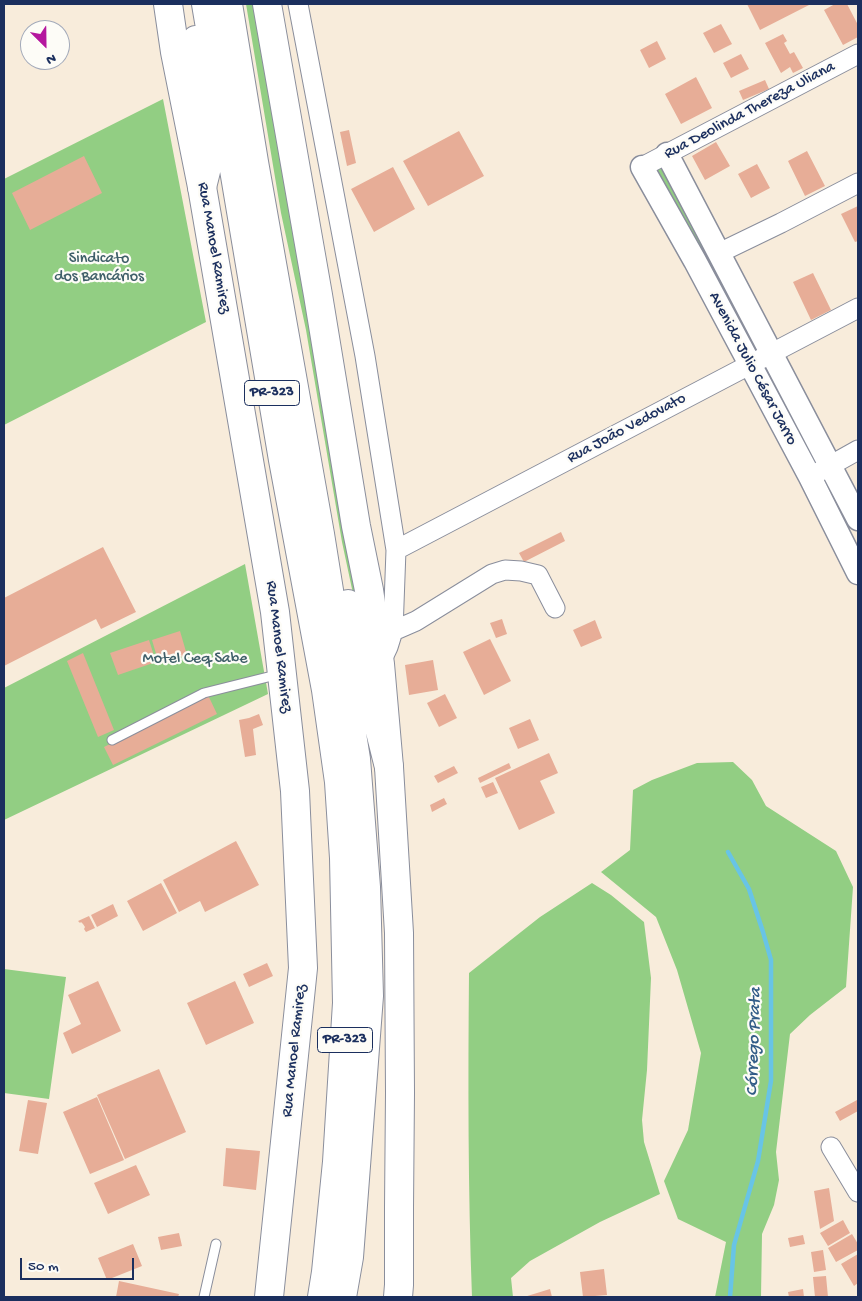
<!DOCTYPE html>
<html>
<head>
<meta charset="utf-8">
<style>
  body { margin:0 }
  #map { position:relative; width:862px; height:1301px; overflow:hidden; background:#f8ecdb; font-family:"Gochi Hand",sans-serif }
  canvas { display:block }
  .frame { position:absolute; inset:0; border:5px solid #1b2f5e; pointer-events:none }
  .north { position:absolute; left:20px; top:20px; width:50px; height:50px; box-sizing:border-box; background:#fdfcf7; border:1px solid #a3aaba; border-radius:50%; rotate:157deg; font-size:14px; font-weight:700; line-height:20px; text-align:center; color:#1b2f5e }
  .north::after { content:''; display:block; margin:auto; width:18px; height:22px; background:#b5179e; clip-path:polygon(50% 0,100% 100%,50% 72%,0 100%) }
  .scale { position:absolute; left:20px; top:1258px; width:114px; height:22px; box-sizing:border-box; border:2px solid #1b2f5e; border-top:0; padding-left:6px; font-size:15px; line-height:18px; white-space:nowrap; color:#1b2f5e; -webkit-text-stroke:4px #fdfcf7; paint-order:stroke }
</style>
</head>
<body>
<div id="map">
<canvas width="862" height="1301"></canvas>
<div class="frame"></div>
<div class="north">N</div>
<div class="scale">50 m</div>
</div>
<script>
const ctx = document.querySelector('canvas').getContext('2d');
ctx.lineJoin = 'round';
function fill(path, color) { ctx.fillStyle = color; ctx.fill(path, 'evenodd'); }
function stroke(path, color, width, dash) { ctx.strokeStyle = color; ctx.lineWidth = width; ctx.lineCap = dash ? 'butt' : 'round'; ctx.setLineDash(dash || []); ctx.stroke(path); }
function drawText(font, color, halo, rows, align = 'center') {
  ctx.font = font + ' "Gochi Hand",sans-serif'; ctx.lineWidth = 4.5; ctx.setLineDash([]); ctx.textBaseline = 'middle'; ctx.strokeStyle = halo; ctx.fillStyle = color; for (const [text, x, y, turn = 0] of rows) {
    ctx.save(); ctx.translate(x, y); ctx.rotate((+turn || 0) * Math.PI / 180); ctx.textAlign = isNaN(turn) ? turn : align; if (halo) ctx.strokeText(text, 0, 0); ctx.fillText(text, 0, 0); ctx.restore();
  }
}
fill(new Path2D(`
  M246,4H258L332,436L365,650L342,542L306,330L281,213Z
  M163,99L206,322L4,425V179Z
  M661,167L709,254L757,350L752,352L656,170Z
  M245,564L268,694L4,820V688Z
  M733,762L752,780L766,806L836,851L853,887L846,987L810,1015L790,1034L776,1152L779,1180L774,1205L762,1234L761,1297H715L726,1242L678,1219L664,1181L688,1130L701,1053L677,970L656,917L601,872L630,850L633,790L652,780L697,763Z
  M592,883L611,895L644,922L651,978L647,1070L642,1120L644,1142L660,1194L600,1222L530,1261L511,1278L513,1297H472C468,1189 468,1081 469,973L540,917Z
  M4,969L66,977L49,1099L4,1093Z`), '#92ce83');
stroke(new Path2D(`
  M728,852L749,889L763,932L771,960V1081L758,1161L734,1245L730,1297`), '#68c4e6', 4.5);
fill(new Path2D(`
  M747,4H811L760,30Z
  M835,4H847L858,25V37L843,45L824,10Z
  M721,24L732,44L714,53L703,33Z
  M783,34L787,41L784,43L790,54L794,52L803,68L793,73L790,67L781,73L765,43Z
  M657,41L666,59L649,68L640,50Z
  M741,54L749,69L731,78L723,63Z
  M696,77L712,108L681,124L665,94Z
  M765,80L769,89L743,100L739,91Z
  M349,130L356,163L347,166L340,132Z
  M459,131L484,176L428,206L403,161Z
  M716,142L730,166L705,180L692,156Z
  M807,151L825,186L805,196L788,161Z
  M84,156L102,193L30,230L12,193Z
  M757,164L770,188L751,198L738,174Z
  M393,167L415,209L374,232L351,189Z
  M858,206V241L855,242L841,214Z
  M813,273L831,310L811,320L793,282Z
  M561,532L565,541L524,562L519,553Z
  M103,547L136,612L101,629L96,619L4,666V598Z
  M502,619L507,634L496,638L490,623Z
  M595,620L602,638L581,647L573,630Z
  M180,631L187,655L159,664L152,640Z
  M490,639L511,681L484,695L463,652Z
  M149,640L156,662L118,675L110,653Z
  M83,653L114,730L98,737L67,661Z
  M433,660L438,690L409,695L405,665Z
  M445,694L457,718L439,727L427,703Z
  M208,695L217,714L113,765L104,747Z
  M259,714L263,725L253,729L256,755L245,757L239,720L249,718Z
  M530,719L539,740L518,749L509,728Z
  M549,753L558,773L540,781L555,813L519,830L495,778Z
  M509,763L511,768L480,783L478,778Z
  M454,766L458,773L438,783L434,776Z
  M493,782L498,793L486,798L481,787Z
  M444,798L447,804L432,812L430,805Z
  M236,841L259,885L205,912L200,901L179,912L163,880Z
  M161,883L177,913L143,931L127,901Z
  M113,904L118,916L97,927L91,915Z
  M89,916L95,928L86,932L84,929L85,927L83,924L81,922L80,923L78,921Z
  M267,963L273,976L249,987L243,974Z
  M98,981L121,1031L72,1054L63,1033L81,1024L68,995Z
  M235,981L254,1023L206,1045L187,1003Z
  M159,1069L186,1132L125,1159L97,1095Z
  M97,1097L124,1160L90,1174L63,1112Z
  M28,1100L47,1103L38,1154L19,1151Z
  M857,1100L858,1104V1111L840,1121L835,1112Z
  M226,1148L260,1151L256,1190L223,1186Z
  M136,1165L150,1195L108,1214L94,1183Z
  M829,1188L834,1221L820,1229L814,1191Z
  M843,1220L850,1233L828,1246L820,1233Z
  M179,1233L182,1246L161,1250L158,1237Z
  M852,1234L858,1244V1250L836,1262L828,1248Z
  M803,1235L805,1244L790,1247L788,1238Z
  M133,1244L142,1266L107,1280L98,1258Z
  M823,1250L826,1270L814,1272L811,1252Z
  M858,1254V1283L854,1286L841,1264Z
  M604,1269L607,1295L583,1297L580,1272Z
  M826,1276L828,1297H815L813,1277Z
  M119,1281L179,1294L178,1297H116Z
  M550,1289L552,1297H524Z
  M803,1289L804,1297H789L788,1292Z`), '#e7ad97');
const service = new Path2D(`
  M112,740L204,693L280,674
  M204,1297L216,1244`);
const minor = new Path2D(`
  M298,4L365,356L396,550L393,631L388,647L380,664
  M642,167L858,54
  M719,253L781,223L858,183
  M817,473L858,450
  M396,550L858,308
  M393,631L416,621L492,574L505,570L521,571L538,575L555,608
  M831,1147L858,1192`);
const tertiary = new Path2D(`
  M667,154L858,519
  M642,167L695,261L810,477L858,573`);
const primary = new Path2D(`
  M168,4L175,52L202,187L275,612L295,791L303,968L269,1297
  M267,4L318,295L356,526L369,590L380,664L389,767L399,933L400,1093L399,1207V1285L398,1297`);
const trunk = new Path2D(`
  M206,4L283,460L326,690L339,782L344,858L347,1003L337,1162L326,1272L322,1297
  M228,4L254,162L320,534L356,759L366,887L369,996L349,1257L342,1297
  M196,40L207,167L202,187
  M348,604L389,767`);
stroke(service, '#8a8e9c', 11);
stroke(minor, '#8a8e9c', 21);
stroke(tertiary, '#8a8e9c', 25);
stroke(primary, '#8a8e9c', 30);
stroke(trunk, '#8a8e9c', 30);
stroke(service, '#fff', 9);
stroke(minor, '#fff', 19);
stroke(tertiary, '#fff', 22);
stroke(primary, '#fff', 28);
stroke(trunk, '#fff', 28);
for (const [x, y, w] of [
  [272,393,55],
  [345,1040,55]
]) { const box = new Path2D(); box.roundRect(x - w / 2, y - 12.5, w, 25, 4); ctx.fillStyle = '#fdfcf7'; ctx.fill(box); stroke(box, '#1b2f5e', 1); }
drawText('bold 15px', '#1b2f5e', null, [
  ["PR-323",272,393],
  ["PR-323",345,1040]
]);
drawText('16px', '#1b2f5e', '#fdfcf7', [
  ["Rua Deolinda Thereza Uliana",750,111,-28],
  ["Rua Manoel Ramirez",213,248,80],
  ["Avenida Julio César Jarro",752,369,62],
  ["Rua João Vedovato",627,429,-28],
  ["Rua Manoel Ramirez",278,647,83],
  ["Rua Manoel Ramirez",295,1051,-84]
]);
drawText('16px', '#3f5f69', '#fdfcf7', [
  ["Sindicato",99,260],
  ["dos Bancários",99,278],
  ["Motel Ceq Sabe",195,660]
]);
drawText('italic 18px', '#325c87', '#fdfcf7', [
  ["Córrego Prata",755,1042,-88]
]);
</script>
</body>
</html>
